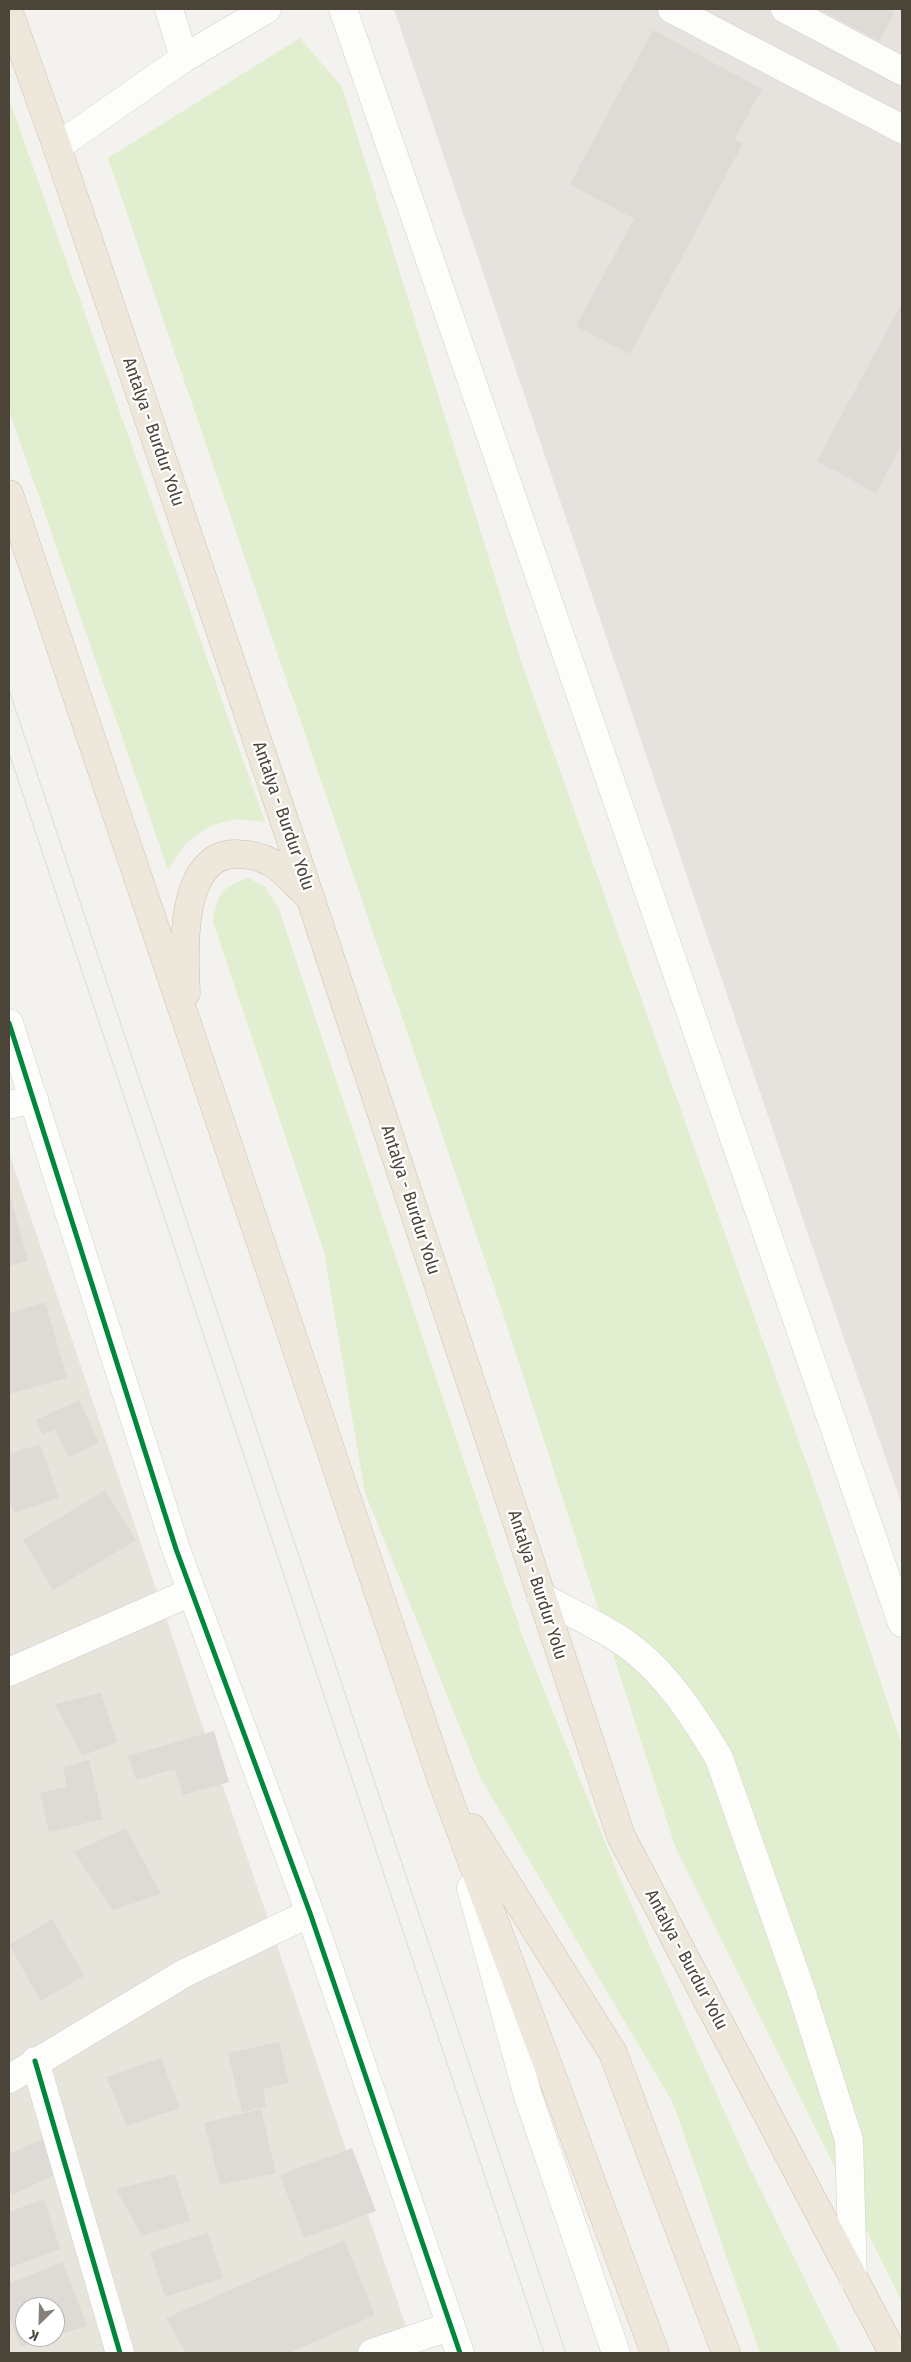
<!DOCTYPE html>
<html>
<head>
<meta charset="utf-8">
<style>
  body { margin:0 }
  #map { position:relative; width:911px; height:2362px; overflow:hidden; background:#f4f2ee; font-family:"Fira Sans Condensed",sans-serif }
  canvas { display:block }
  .frame { position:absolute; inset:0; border:10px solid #4b4439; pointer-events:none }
  .north { position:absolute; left:15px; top:2297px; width:50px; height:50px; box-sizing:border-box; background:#fff; border:1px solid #b7b4b0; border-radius:50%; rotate:204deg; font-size:14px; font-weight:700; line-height:20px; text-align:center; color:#4b4439 }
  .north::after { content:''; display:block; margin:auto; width:18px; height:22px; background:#868178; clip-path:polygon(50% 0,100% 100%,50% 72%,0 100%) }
</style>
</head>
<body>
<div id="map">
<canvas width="911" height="2362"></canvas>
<div class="frame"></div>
<div class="north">K</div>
</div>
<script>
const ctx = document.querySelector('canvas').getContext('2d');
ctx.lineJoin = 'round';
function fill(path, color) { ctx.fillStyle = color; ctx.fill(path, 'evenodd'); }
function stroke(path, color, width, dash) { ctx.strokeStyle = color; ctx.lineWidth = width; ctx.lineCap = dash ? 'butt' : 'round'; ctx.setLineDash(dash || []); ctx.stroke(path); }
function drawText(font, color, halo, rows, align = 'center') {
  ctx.font = font + ' "Fira Sans Condensed",sans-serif'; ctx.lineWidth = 4.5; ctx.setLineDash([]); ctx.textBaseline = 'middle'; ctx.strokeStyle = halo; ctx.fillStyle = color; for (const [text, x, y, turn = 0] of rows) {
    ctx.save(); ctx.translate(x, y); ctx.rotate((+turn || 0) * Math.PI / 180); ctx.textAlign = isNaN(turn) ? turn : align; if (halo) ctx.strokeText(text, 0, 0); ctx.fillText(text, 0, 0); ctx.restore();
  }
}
fill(new Path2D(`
  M9,1153L98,1417L415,2353H9ZM25,2307H55V2337H25Z`), '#e7e4dc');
fill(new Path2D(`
  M394,9H902V1505L812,1246Z`), '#e6e2de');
fill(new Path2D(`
  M300,38L342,87L521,661L824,1512L902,1745V2302L675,1846L497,1295L108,158Z
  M9,99L265,822L237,819L212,825L186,843L168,870L9,410Z
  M249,878L266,888L279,909L524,1640L620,1879L749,2166L841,2353H760L673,2103L481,1779L365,1493L324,1252L213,921C217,894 222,886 249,878Z`), '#e1eecf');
fill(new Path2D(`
  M820,9H888L895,12L879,41Z
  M653,30L762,89L735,139L743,143L630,354L576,326L634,219L570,184Z
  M902,303V443L876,493L817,461Z
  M9,1198H11L28,1261L9,1266Z
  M45,1302L67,1378L9,1394V1313Z
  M79,1400L99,1443L69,1457L55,1429L43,1435L36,1420Z
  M40,1444L59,1498L14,1513L9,1498V1454Z
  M105,1490L136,1540L53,1590L23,1540Z
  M101,1693L117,1742L82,1756L55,1704Z
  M214,1731L229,1782L183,1795L175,1769L136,1780L128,1756Z
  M89,1760L103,1819L49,1832L40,1793L67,1787L63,1767Z
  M126,1828L161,1894L113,1910L74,1852Z
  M52,1919L84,1976L41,2001L9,1945Z
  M279,2042L289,2083L263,2089L266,2106L242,2112L228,2053Z
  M161,2058L180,2108L127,2126L106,2077Z
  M261,2109L276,2173L220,2185L204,2123Z
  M49,2136L65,2170L12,2195L9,2189V2154Z
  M352,2148L376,2211L304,2238L280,2175Z
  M175,2174L190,2221L142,2236L116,2189Z
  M44,2199L60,2249L9,2268V2212Z
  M208,2233L223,2278L165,2297L150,2252Z
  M344,2240L375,2315L289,2353H186L166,2318Z
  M63,2262L87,2326L55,2336V2307H25V2337H51L21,2347L9,2317V2283Z`), '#dedbd6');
const minor = new Path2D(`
  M169,9L184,58
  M343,9L902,1623
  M672,9L902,129
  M785,9L902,71
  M57,147L184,58L267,9
  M9,1023L176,1549L310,1913L460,2353
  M9,1105L34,1099
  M541,1596C568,1612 599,1625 625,1643C665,1671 694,1716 719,1758L802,1993L849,2140L853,2279
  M9,1672L191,1592
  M471,1888L528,2096L616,2353
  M35,2061L120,2353
  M9,2079L183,1974L310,1913
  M372,2353L451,2326`);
const highway = new Path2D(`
  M9,12L57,147L310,897L621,1836L893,2353
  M9,494L441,1778L655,2353
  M186,993C184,955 178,854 236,854C249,854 260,856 272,863C285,871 297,886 309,896
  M472,1828L613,2053L726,2353`);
stroke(minor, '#d2d0cb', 29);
stroke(highway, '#ccbfa9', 29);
stroke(minor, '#fdfdfc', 28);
stroke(highway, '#ede8db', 28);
stroke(new Path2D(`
  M9,690L566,2353
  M9,753L544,2353`), '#dbdbda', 1);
stroke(new Path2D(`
  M9,1023L176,1549L310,1913L460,2353
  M35,2061L120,2353`), '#00873e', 5);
drawText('18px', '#4b4439', '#fff', [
  ["Antalya - Burdur Yolu",153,432,71],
  ["Antalya - Burdur Yolu",283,816,71],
  ["Antalya - Burdur Yolu",410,1200,72],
  ["Antalya - Burdur Yolu",537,1585,72],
  ["Antalya - Burdur Yolu",686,1960,62]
]);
</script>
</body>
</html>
